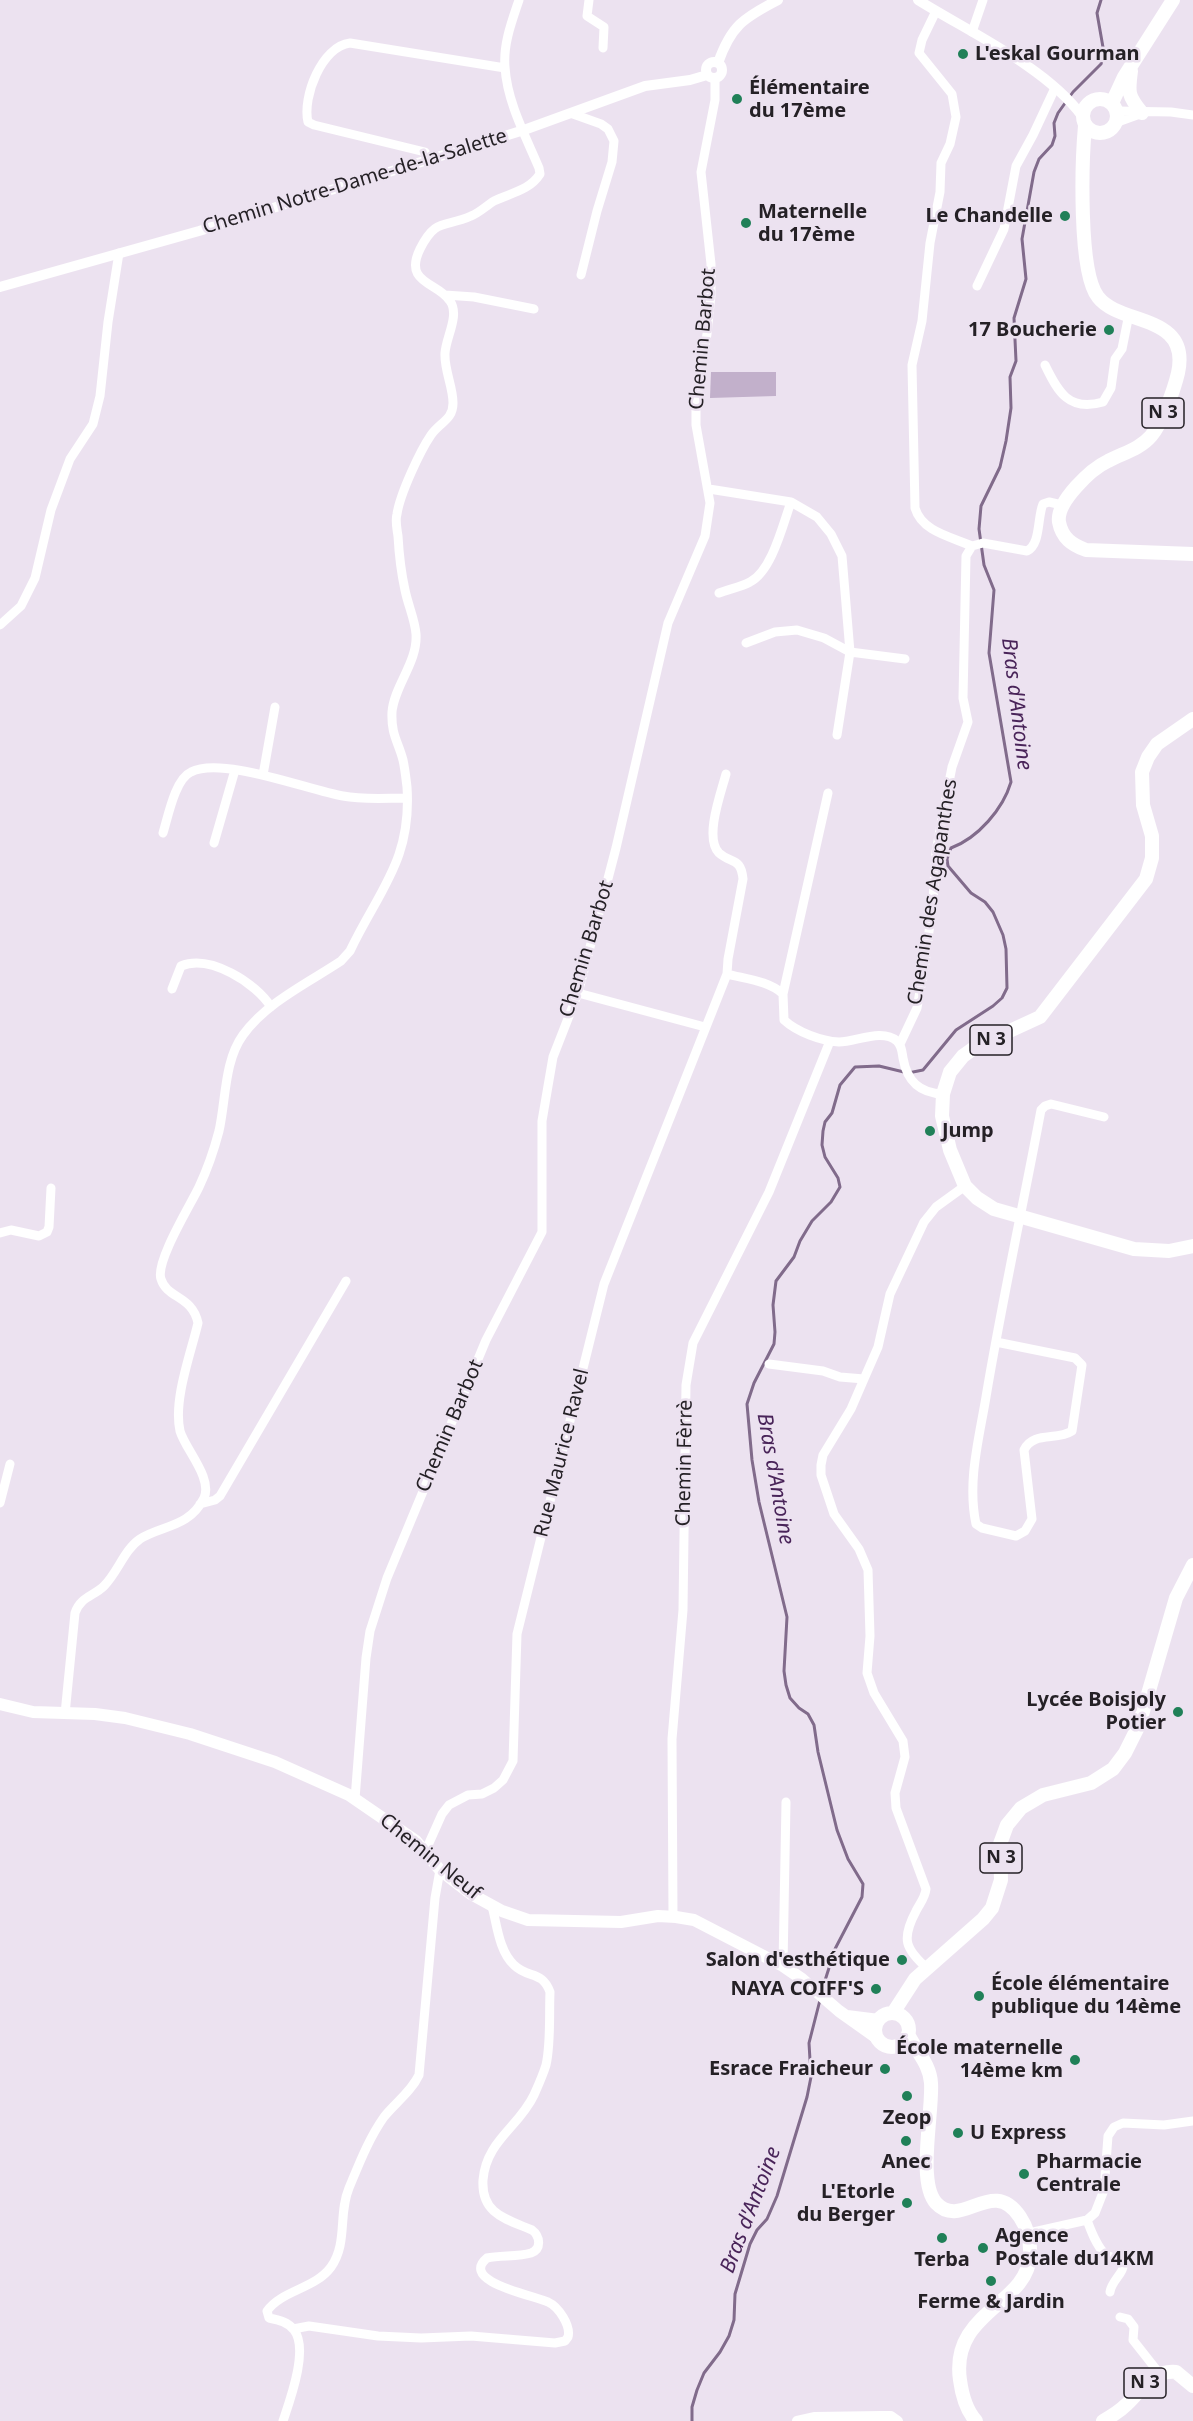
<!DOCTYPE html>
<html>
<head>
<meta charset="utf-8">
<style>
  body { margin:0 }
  canvas { display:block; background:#ece2f0 }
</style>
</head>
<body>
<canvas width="1193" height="2421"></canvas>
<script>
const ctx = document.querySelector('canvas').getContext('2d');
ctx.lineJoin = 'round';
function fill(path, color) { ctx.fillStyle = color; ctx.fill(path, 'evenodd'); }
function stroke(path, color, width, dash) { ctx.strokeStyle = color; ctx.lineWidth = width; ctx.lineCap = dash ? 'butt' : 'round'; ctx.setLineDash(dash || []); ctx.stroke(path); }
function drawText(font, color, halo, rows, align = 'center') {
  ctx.font = font + ' "Noto Sans",sans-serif'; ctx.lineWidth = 5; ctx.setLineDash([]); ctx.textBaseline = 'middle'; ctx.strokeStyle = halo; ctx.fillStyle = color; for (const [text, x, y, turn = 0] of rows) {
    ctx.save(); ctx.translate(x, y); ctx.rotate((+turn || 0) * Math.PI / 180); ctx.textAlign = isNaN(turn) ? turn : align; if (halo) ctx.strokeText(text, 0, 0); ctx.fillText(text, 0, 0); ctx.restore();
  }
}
fill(new Path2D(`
  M711,372H776V396L710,398Z`), '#c2b0cb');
stroke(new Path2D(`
  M822,1990L835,1949L862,1897L863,1884L848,1859L837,1830L818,1752L814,1725L808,1714L799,1708L790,1698L786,1685L784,1671L787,1617L759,1502L752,1460L747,1404L754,1383L774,1344L775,1332L773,1305L776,1281L794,1257L800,1241L812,1221L831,1202L840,1187L838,1178L825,1157L822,1145L823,1131L825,1122L832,1113L840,1085L855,1067L879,1066L908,1073L923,1070L956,1030L993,1006L1002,998L1007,988L1006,949L1003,935L993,912L985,902L971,893L948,866L947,859L951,848C978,838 1003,809 1011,782L989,653L994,590L984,565L979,529L981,506L1000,467L1006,441L1011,408L1010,377L1016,361L1014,318L1026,279L1022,239L1034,172L1039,159L1052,145L1055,136L1054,123L1058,113L1073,92L1101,64L1104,53L1097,13L1101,0
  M692,2421V2407L697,2390L704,2373L720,2352L729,2336L734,2320L735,2294L750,2244L757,2230L767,2219L777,2196L807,2097L811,2077L809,2043L820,2000`), '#816b8b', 3);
stroke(new Path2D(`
  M589,0L587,16L604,27L603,48
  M936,11L922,40L919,53L952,94L956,117L950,144L941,163L940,192L930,243L922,321L912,365L915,508C922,532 952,537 972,546
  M972,32L983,0
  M1117,111L1171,112L1193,115
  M573,114L601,124L608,129L614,141L612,162L597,211L581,275
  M1115,123L1140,114
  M429,160L425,152L314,125L308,122C302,97 322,46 350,43L505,68
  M977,286L1004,229L1016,166L1033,135L1055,88
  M445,295L474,297L534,309
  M1045,365C1058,392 1069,412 1103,402L1111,388L1115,359L1122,349L1129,314
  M709,489L791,502L817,517L831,534L842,556L850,652L837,735
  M719,593C729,589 741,587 750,582C772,571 783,524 791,502
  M0,625L21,606L35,578L51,510L70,459L93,424L100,396L108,322L119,253
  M746,643L775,632L797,630L824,638L850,652L905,659
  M726,774C721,793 704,838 719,853C731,864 741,857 743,879L728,959L727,974C746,979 769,981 783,994L784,1020C797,1032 821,1041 839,1042C856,1042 882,1028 897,1041C902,1046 902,1052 903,1058C907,1081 919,1093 943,1094
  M263,775L275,707
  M163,833C168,817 175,779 191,772C222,756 308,790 343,796C363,800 386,798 407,798
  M214,843L235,770
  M172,989L181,966C210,954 256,983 271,1007
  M578,993L705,1027
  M783,994L828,793
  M900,1044L917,1008L925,963L933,900L936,852L943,813L952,767L968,722L963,698L966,556L972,546L983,543L1027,551C1041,544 1037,518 1043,504L1049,502L1062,505
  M0,1233L11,1230L39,1236L47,1232L49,1227L51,1188
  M996,1342L1075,1358L1082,1365L1072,1431C1057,1441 1033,1431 1024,1450L1032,1519L1025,1531L1016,1536L982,1528L976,1524C967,1482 979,1439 986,1397C1002,1301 1023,1206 1041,1110L1045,1106L1051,1104L1104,1117
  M769,1364L823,1371L840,1377L864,1379
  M0,1503L10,1464
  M200,1504L215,1500L220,1496L346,1281
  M65,1714L75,1613C80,1597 94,1596 104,1586C118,1572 124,1550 140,1539C162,1525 189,1528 204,1498C213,1478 185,1449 180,1431C173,1400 191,1353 198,1323C192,1295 167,1299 161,1279C155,1262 191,1204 199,1187C207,1170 214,1150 219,1131C226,1100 224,1061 243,1035C267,1002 308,983 341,961L350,951C379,890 412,860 407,787C406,779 405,769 403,760C398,741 391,735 392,712C394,686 418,662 416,634C415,620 408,605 405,590C401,572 399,554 398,536C397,529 395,521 397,514C400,494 420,451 431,435C440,422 453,420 453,403C453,386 444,370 445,353C446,337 460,315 450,301C438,282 403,284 420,249C436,217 445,228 471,216C479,213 486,206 494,201C510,193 529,191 540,174L539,168C526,137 507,102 505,67C503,44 512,21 519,0
  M355,1799L366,1658L370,1631L387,1578L486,1340L542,1232V1121L553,1057L578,993L616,848L668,623L705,536L710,503L696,425V403L707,334L711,295V264L701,172L715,100V78
  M425,1852L442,1814L449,1805L468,1795L482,1794L494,1788L503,1780L513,1761L517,1634L604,1284L727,974
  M673,1917L672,1739L683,1610L686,1385L693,1343L769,1192L830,1041
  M783,1966L786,1802
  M928,1969C905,1949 901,1939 916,1911C920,1903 925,1898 926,1889L896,1808L895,1793L905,1757L903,1741L874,1693L867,1673L870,1636L868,1570L859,1549L834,1514L821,1475V1465L823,1455L851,1409L864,1379L878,1347L890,1294L924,1222L936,1207L965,1186
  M1087,2220C1091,2231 1096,2245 1105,2254C1110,2258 1123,2259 1123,2267C1123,2273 1111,2282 1110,2292
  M1029,2233L1087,2220L1095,2213L1104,2190L1108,2136L1114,2127L1123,2123L1164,2125L1193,2121
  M1120,2317L1128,2319L1134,2327L1133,2340L1159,2373
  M293,2329L309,2326L378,2336L421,2338L471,2336L555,2343L565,2341L568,2337C571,2326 559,2307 548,2302C537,2296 458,2282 487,2258C500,2255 518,2257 531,2253C542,2249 540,2236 532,2230C506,2219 481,2214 483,2180C486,2141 519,2127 534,2095C538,2086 543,2075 546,2065C551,2044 549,2014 550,1992C542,1970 528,1979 514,1965C499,1951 497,1925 492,1906
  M283,2421C290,2400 309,2349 294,2330C288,2322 279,2320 269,2318L267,2311C282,2290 315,2289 331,2267C348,2243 338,2214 349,2188C359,2164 369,2138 384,2117C395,2103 411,2092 419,2075L435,1898L440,1870`), '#fff', 9);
stroke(new Path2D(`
  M918,0C969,32 1046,67 1082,116
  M706 70a8 8 0 1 1 16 0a8 8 0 1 1-16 0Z
  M718,63C731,26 743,18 778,0
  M0,287L199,231L524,130L645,86L690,80L707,75
  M797,2421L815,2417L881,2416H891L898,2421`), '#fff', 10);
stroke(new Path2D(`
  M0,1704L33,1712L95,1714L125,1718L190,1734L275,1762L349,1795L416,1841L440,1870L471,1894L502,1911L528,1920L621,1922L658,1916L676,1917L694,1920L783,1966L802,1979L839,2011L877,2038
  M847,2016L879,2020`), '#fff', 12);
stroke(new Path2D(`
  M1131,71C1128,93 1128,96 1142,113
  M1083 116a17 17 0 1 1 34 0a17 17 0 1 1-34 0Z
  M1112,103L1124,77L1173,0
  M1085,126C1082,159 1078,272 1098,297C1120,326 1191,313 1178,373C1174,390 1162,423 1151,436C1140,449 1123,453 1108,461C1091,469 1056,502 1059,522C1062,538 1072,545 1086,550L1193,554
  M1193,719L1157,744L1148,757L1142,772L1143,805L1152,836V858L1146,879L1040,1017L977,1046L963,1056L950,1072L943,1094L942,1116L950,1150L965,1186L977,1198L994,1209L1134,1249L1169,1251L1193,1246
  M893,2013L915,1979L983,1919L992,1908L1001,1880L1000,1844L1007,1825L1021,1808L1043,1795L1091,1783L1113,1769L1125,1753L1139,1725L1176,1598L1193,1565
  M875 2030a17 17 0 1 1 34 0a17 17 0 1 1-34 0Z
  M908,2034C916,2051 930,2064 931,2083C933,2112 917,2182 936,2203C962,2231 992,2175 1020,2217C1028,2229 1031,2241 1030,2256C1027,2305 950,2312 960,2380C962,2395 966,2410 976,2421
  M1103,2421C1112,2416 1120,2411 1127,2404C1143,2389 1151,2370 1176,2372L1193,2386`), '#fff', 14);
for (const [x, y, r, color] of [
  [963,54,6,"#208058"],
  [737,99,6,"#208058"],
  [1065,216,6,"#208058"],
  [746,223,6,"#208058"],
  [1109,330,6,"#208058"],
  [930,1131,6,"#208058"],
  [1178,1712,6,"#208058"],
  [902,1960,6,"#208058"],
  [876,1989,6,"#208058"],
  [979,1996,6,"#208058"],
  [1075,2060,6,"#208058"],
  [885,2069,6,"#208058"],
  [907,2096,6,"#208058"],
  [958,2133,6,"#208058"],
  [906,2141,6,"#208058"],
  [1024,2174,6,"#208058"],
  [907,2203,6,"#208058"],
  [942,2238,6,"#208058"],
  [983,2248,6,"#208058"],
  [991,2281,6,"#208058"]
]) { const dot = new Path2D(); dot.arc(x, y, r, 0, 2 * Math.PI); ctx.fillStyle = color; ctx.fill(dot); stroke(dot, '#ece2f0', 2); }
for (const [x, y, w] of [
  [1163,413,42],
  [991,1040,42],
  [1001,1858,42],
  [1145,2383,42]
]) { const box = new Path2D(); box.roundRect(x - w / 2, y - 15, w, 30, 4.5); ctx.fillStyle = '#ece2f0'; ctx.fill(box); stroke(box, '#252126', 1.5); }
drawText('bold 18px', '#252126', null, [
  ["N 3",1163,413],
  ["N 3",991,1040],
  ["N 3",1001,1858],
  ["N 3",1145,2383]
]);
drawText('bold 20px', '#252126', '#ece2f0', [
  ["L'eskal Gourman",975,54],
  ["Élémentaire",749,88],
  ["du 17ème",749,111],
  ["Maternelle",758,212],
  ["du 17ème",758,235],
  ["Le Chandelle",1053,216,"right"],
  ["17 Boucherie",1097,330,"right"],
  ["Jump",942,1131],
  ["Lycée Boisjoly",1166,1700,"right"],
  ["Potier",1166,1723,"right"],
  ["Salon d'esthétique",890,1960,"right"],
  ["École élémentaire",991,1984],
  ["publique du 14ème",991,2007],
  ["NAYA COIFF'S",864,1989,"right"],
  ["École maternelle",1063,2048,"right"],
  ["14ème km",1063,2071,"right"],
  ["Esrace Fraicheur",873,2069,"right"],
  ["Zeop",907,2118,"center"],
  ["U Express",970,2133],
  ["Anec",906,2162,"center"],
  ["Pharmacie",1036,2162],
  ["Centrale",1036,2185],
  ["L'Etorle",895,2192,"right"],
  ["du Berger",895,2215,"right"],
  ["Agence",995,2236],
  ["Postale du14KM",995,2259],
  ["Terba",942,2260,"center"],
  ["Ferme & Jardin",991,2302,"center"]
], 'left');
drawText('20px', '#252126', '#ece2f0', [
  ["Chemin Notre-Dame-de-la-Salette",355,182,-17],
  ["Chemin Barbot",703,339,-85],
  ["Chemin des Agapanthes",933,892,-81],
  ["Chemin Barbot",587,949,-73],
  ["Chemin Barbot",450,1426,-67],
  ["Rue Maurice Ravel",562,1453,-76],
  ["Chemin Fèrrè",685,1463,-89],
  ["Chemin Neuf",430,1857,39]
]);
drawText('italic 21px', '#492459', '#ece2f0', [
  ["Bras d'Antoine",1016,704,83],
  ["Bras d'Antoine",775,1479,80],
  ["Bras d'Antoine",751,2210,-69]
]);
</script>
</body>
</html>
